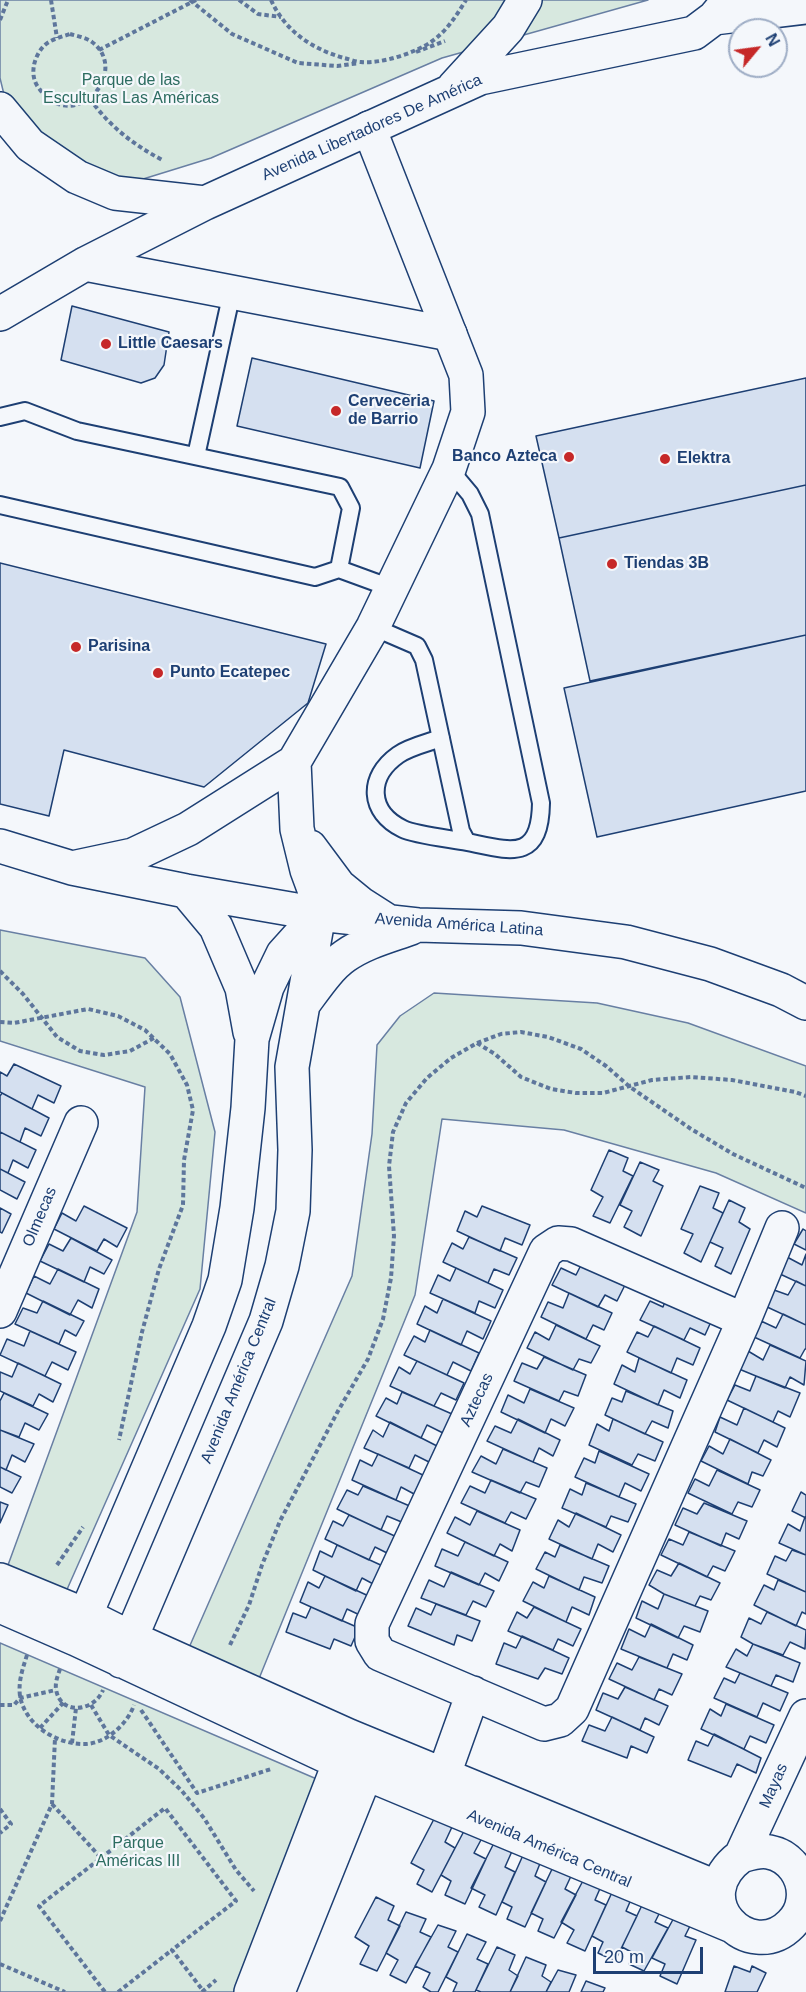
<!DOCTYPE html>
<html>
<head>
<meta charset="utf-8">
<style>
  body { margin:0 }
  #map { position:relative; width:806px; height:1992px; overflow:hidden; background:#f4f7fb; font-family:Helvetica,sans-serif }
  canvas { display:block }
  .north { position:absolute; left:728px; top:18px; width:60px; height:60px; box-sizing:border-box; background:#f4f7fb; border:2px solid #9eadc5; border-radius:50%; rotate:61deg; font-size:16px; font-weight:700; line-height:24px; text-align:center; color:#1d3f73 }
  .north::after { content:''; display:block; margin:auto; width:21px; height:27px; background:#c62828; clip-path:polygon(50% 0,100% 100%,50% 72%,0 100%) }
  .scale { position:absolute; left:593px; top:1947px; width:110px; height:27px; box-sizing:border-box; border:3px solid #1d3f73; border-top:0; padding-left:8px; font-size:18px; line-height:21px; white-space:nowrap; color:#1d3f73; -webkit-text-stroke:4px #f4f7fb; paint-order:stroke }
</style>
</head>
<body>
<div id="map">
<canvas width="806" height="1992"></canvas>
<div class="north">N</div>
<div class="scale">20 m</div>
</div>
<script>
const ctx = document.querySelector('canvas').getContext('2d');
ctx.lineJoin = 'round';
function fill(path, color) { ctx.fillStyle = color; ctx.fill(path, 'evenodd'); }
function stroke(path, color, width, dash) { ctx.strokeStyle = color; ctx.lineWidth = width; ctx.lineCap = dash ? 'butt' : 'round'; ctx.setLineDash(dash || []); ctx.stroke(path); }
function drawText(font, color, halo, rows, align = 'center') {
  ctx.font = font + ' Helvetica,sans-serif'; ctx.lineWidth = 4.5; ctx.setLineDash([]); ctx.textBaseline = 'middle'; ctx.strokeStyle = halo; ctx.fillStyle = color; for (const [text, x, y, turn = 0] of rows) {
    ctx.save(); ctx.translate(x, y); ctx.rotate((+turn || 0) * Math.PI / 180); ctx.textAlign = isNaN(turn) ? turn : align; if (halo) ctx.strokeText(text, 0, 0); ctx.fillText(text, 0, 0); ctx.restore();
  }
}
const green = new Path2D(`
  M0,0H648L442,58L211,158L114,188L8,111L0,78Z
  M0,930L145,958L180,997L215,1132L200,1289L61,1603L4,1576L137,1212L145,1087L0,1041Z
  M434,993L597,1003L688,1023L806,1066V1213L716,1173L564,1130L442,1119L415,1295L256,1686L184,1659L352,1276L372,1134L377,1045L400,1016Z
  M0,1643L319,1780L250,1992H0Z`);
fill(green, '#d7e8df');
stroke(green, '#687fa3', 1.5);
const building = new Path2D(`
  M72,306L169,332L164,365L155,378L141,383L61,360Z
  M252,358L434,401L420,468L237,426Z
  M806,378V485L559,538L536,436Z
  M806,485V635L590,681L559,538Z
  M0,563L326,644L308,703L204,787L64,750L49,816L0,804Z
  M806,635V791L597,837L564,688Z
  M14,1064L61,1086L54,1103L38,1095L32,1109L0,1092V1072L7,1076Z
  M2,1093L49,1118L41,1136L25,1128L20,1142L0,1132V1096Z
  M0,1132L36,1150L28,1168L13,1160L8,1173L0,1169Z
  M609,1150L628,1158L623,1171L633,1176L610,1223L593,1216L603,1197L591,1190Z
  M640,1162L659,1170L653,1181L663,1186L641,1236L624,1227L632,1211L620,1205Z
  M0,1169L25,1182L17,1199L0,1190Z
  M700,1186L719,1193L713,1208L723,1213L701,1262L684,1253L693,1234L681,1229Z
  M729,1200L745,1208L739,1222L750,1229L731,1274L715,1266L723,1248L710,1242Z
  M84,1206L127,1228L117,1247L104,1239L97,1251L54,1229L62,1213L76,1221Z
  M482,1206L530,1225L522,1245L505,1238L500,1251L457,1231L465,1211L477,1217Z
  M0,1208L11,1214L2,1233L0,1232Z
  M803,1229L806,1231V1250L794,1244Z
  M469,1237L517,1258L509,1275L494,1269L488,1283L443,1262L452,1243L463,1249Z
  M71,1238L112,1260L104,1274L90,1267L84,1282L40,1261L49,1244L63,1251Z
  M806,1254V1286L780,1274L787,1257L802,1265Z
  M583,1261L627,1281L617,1301L605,1295L598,1307L552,1285L561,1268L576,1275Z
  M456,1268L503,1290L495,1308L479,1301L475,1313L430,1293L438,1275L450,1281Z
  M58,1269L99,1289L92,1308L78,1300L70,1315L26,1293L34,1276L50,1284Z
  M796,1281L806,1286V1325L765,1306L774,1290L788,1295Z
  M569,1293L612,1313L604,1330L593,1325L586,1339L541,1317L548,1302L563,1308Z
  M667,1296L714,1315L705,1335L690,1328L684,1340L640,1320L650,1301L663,1307Z
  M443,1299L491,1321L483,1339L467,1331L461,1345L417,1324L425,1306L437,1313Z
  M43,1301L84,1321L76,1336L65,1330L59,1344L15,1324L23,1308L37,1313Z
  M783,1314L806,1325V1349H805L800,1358L754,1337L761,1321L776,1328Z
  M556,1325L600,1346L591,1363L579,1359L573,1370L527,1348L535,1332L549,1340Z
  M654,1326L700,1348L693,1365L677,1358L671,1373L627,1352L637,1332L648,1337Z
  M430,1330L479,1353L471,1371L453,1362L447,1375L404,1355L414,1336L425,1342Z
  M30,1331L76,1352L68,1370L52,1362L45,1376L0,1355L7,1339L24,1346Z
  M770,1345L806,1361L804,1385L790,1377L785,1388L739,1369L748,1351L763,1360Z
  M544,1357L586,1375L578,1396L564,1391L559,1401L514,1381L522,1363L537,1369Z
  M639,1358L687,1380L680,1398L664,1390L658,1405L614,1384L622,1365L635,1372Z
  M417,1361L464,1383L456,1400L441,1393L434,1406L390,1386L399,1367L410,1374Z
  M18,1363L61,1384L53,1402L39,1394L33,1406L0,1391V1372L12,1377Z
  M756,1376L800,1393L790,1417L778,1411L773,1422L727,1400L735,1385L750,1391Z
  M530,1389L574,1408L565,1426L551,1419L545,1433L501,1412L508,1395L524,1403Z
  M626,1391L673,1411L668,1428L652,1421L645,1434L605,1415L612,1398L622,1402Z
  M402,1392L452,1414L443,1433L427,1425L421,1438L376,1416L386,1398L397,1404Z
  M4,1393L48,1414L39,1430L25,1423L19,1437L0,1430V1401Z
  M744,1408L785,1428L777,1447L764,1440L758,1453L715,1432L720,1417L737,1425Z
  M518,1419L560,1440L553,1456L539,1448L533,1462L487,1441L495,1426L511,1433Z
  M613,1419L663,1442L655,1461L638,1454L632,1465L589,1445L597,1424L609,1431Z
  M390,1422L437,1446L429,1462L415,1455L409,1468L364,1448L373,1430L383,1437Z
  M0,1430L34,1444L25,1462L12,1455L6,1470L0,1467Z
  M730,1439L771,1460L763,1476L752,1472L748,1484L701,1461L709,1446L723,1454Z
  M503,1449L547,1468L539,1487L526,1482L520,1493L472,1472L481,1456L496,1464Z
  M599,1451L649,1474L641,1491L625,1483L619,1497L575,1477L584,1458L595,1463Z
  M378,1454L425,1476L416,1495L401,1487L396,1500L352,1480L360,1460L372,1466Z
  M0,1467L21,1477L12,1493L0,1487Z
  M717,1470L760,1490L752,1507L738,1502L732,1514L688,1493L695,1479L709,1486Z
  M491,1480L536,1499L526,1519L511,1512L505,1523L461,1503L470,1486L485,1493Z
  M586,1483L636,1504L628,1522L611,1516L606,1527L562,1508L570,1489L582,1495Z
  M363,1486L412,1507L404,1523L387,1516L381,1530L337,1509L347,1490L358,1495Z
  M801,1492L806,1495V1518L792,1511Z
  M0,1502L8,1505L0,1523Z
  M704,1503L747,1521L739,1539L726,1533L721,1546L675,1525L683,1508L697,1514Z
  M477,1511L520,1530L512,1551L500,1544L494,1556L447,1533L455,1517L470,1525Z
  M576,1513L621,1535L613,1552L598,1544L592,1559L549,1539L558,1520L569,1527Z
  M349,1515L399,1538L391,1555L375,1547L369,1560L325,1539L333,1521L343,1526Z
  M805,1517L806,1518V1555L779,1543L788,1524L800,1531Z
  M689,1532L735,1551L725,1571L713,1566L707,1577L661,1555L669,1539L683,1545Z
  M465,1542L508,1562L499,1581L485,1573L479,1585L435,1566L442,1549L458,1556Z
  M337,1545L385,1567L377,1586L362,1578L356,1591L313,1570L320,1551L332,1557Z
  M560,1545L609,1566L602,1583L584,1577L579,1590L536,1569L545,1552L555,1557Z
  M792,1550L806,1555V1592L767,1574L775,1556L786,1561Z
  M679,1563L720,1583L711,1600L700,1596L695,1606L664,1594L649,1585L657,1570L671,1576Z
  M451,1572L494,1591L486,1607L473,1601L466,1615L421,1598L429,1580L444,1587Z
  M325,1576L373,1598L364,1617L347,1609L342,1621L300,1602L308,1582L319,1588Z
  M549,1576L595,1597L589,1615L572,1607L566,1622L523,1601L533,1582L544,1588Z
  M778,1580L806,1592V1614L802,1612L796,1626L754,1605L764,1585L774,1590Z
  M664,1594L708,1611L700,1632L684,1626L678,1638L636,1618L642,1601L658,1609Z
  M436,1604L480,1621L472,1641L457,1635L454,1645L408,1626L416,1608L431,1615Z
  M311,1607L359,1628L351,1646L334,1639L330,1649L286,1632L293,1613L306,1618Z
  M534,1607L581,1629L573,1646L558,1639L553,1650L508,1631L517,1612L527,1618Z
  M767,1612L806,1630L805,1649L790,1642L783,1655L753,1644L741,1637L749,1618L761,1624Z
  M651,1624L693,1645L687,1660L673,1654L667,1668L621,1649L629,1629L645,1637Z
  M522,1636L569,1658L562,1674L545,1668L538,1679L496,1664L504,1643L516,1648Z
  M753,1644L800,1663L793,1682L776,1675L771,1686L726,1667L736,1649L747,1656Z
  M639,1657L682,1674L672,1695L659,1689L654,1700L609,1679L617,1663L632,1670Z
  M740,1673L788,1693L780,1711L763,1703L757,1717L714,1698L724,1678L735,1683Z
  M625,1687L668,1706L659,1725L645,1718L640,1730L596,1710L603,1693L618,1699Z
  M726,1704L774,1725L766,1743L750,1736L744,1749L701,1729L710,1709L721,1716Z
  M612,1717L654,1737L647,1753L631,1746L627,1758L582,1741L589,1725L605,1731Z
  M714,1734L761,1758L756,1773L737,1764L731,1777L688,1760L696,1741L708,1746Z
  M434,1819L452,1827L445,1842L455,1848L432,1892L417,1884L424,1870L411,1863Z
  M464,1831L482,1838L474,1853L486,1859L465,1904L445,1895L451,1881L441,1875Z
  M494,1843L513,1849L505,1867L515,1872L496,1915L479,1907L485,1895L471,1888Z
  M524,1853L541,1861L535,1876L546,1882L525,1927L507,1919L512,1907L502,1902Z
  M554,1865L572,1874L565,1889L576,1895L554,1938L538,1931L543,1919L531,1913Z
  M585,1877L602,1884L595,1900L606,1905L585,1951L567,1943L574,1930L561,1922Z
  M614,1888L633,1895L626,1911L637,1916L615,1961L598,1953L603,1942L592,1936Z
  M376,1897L394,1906L388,1920L400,1926L377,1971L360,1964L369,1946L355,1937Z
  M644,1901L662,1908L655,1922L668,1928L644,1971L629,1964L635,1954L622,1947Z
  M406,1912L426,1919L420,1932L431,1937L406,1983L390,1975L398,1960L386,1953Z
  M676,1914L693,1920L685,1936L696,1940L677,1984L660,1976L665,1964L652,1958Z
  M438,1925L456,1931L448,1947L458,1952L438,1992H431L423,1987L430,1973L415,1966Z
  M467,1934L486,1942L477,1959L488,1964L475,1992H453L457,1983L446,1977Z
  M497,1947L515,1955L509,1970L518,1976L510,1992H481L476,1990Z
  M526,1957L546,1965L542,1976L551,1982L546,1992H510Z
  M734,1966L750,1972L752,1966L766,1973L757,1992H725Z
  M558,1970L576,1975L569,1992H546Z
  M586,1981L605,1988L603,1992H581Z`);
fill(building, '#d5e0f0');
stroke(building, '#1d3f73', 1.5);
const service = new Path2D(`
  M0,417L25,411L77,431L340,487L351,508L339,569L315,577L0,505
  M196,456L232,292
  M339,569L391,588
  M373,627L417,646L424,660L461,831L467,842C511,851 540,862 541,803L480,514L470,494L449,469
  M441,738C427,743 409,747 398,755C367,777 368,812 403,829C415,835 452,839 467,842`);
const minor = new Path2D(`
  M0,846L72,868L186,891L319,914L418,925L521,928L626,942L710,964L781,990L806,1003
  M310,847L339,886L361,904L386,920
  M72,868L133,855L188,829L294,762L373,627L449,469L468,412L466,375L369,128
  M186,891L216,927L242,988L250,1032
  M304,1003C316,987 329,967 345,956C365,942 389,936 411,928
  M0,1311L81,1123
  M744,1320L571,1244L558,1243L546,1251L372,1624V1641L380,1654L544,1724L560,1720L572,1709L744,1320L782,1228
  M0,1580L85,1615L131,1638L349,1736L718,1888
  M0,1606L76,1639L341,1763L732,1926
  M77,1635L209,1326L225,1280L237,1208L248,1108L252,1039L267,987L283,954L319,914
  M121,1661L266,1321L282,1266L293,1211L295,1150L292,1067L319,914L314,889L307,870L297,829L294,762
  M444,1774L473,1693
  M741,1856C751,1853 759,1850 769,1852C791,1856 806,1878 803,1900C802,1909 798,1917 791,1924C750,1966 683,1899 741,1856L806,1716
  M251,1992L347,1743
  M278,1992L366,1773L372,1751`);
const secondary = new Path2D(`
  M714,18L806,7
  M454,87L508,28L525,0
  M0,109L30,145L77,177L115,193L205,203
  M85,264L450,334
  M0,314L85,264L205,203L480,78L694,33L714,18L729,0`);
stroke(service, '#1d3f73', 20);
stroke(minor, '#1d3f73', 36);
stroke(secondary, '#1d3f73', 36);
stroke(new Path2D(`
  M51,0L57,38
  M190,0L232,34L298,63L337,66L359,63
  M239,0L258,14L281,17
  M271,0C285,31 312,49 344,58C349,59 356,62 361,62C381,64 415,53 431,42C447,31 456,16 466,0
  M0,20L8,0
  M70,34C77,36 87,38 92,42C132,72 73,138 38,87C30,76 33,59 42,48C48,40 61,37 70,34Z
  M99,50L196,0
  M416,52L445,41
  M90,99C110,127 134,145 164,161
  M0,971L23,994L57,1037L80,1051L104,1055L130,1051L154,1038
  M0,1022L14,1023L88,1009L118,1016L145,1030L170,1054L187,1085L193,1110L184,1160L183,1205L159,1269L142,1332L119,1440
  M477,1043L501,1034L521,1032L548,1037L581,1049L606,1066L630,1087L691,1129L733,1154L806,1188
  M57,1565L83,1527
  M230,1645L249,1605L262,1565L280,1521L338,1411L368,1359L383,1319L391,1278L394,1236L389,1166L393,1132L406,1103L427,1078L451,1058L477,1043L495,1054L521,1077L551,1089L576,1093H603L652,1080L691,1077L732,1080L795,1092L806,1096
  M27,1655C23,1668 18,1681 20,1696C25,1725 57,1745 86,1744C107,1743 128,1723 134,1705
  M60,1669C58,1675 55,1682 56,1689C60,1716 94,1712 103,1690
  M0,1705H14L20,1698L56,1690
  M91,1705L109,1735L159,1769L182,1791L204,1818L236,1870L254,1891
  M141,1710L197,1793L271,1769
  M40,1728L64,1702
  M72,1743L76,1708
  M52,1804L101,1858L39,1906L105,1992
  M0,1809L11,1824L0,1833
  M101,1858L165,1808L236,1901L172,1950L204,1992
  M0,1921L52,1804L55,1738
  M0,1964L65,1992
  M118,1992L172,1950
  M202,1992L216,1980`), '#5e769c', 4, [4.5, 3]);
stroke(service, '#f4f7fb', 16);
stroke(minor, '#f4f7fb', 33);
stroke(secondary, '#f4f7fb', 33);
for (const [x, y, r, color] of [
  [106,344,6,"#c62828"],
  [336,411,6,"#c62828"],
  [569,457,6,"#c62828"],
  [665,459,6,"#c62828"],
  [612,564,6,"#c62828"],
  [76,647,6,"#c62828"],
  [158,673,6,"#c62828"]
]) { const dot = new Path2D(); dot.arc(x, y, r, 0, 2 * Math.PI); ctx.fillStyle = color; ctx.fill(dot); stroke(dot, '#f4f7fb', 2); }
drawText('16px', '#2c6c60', '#f4f7fb', [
  ["Parque de las",131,81],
  ["Esculturas Las Américas",131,99],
  ["Parque",138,1844],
  ["Américas III",138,1862]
]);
drawText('16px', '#1d3f73', '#f4f7fb', [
  ["Avenida Libertadores De América",372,128,-24],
  ["Avenida América Latina",459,925,4],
  ["Olmecas",40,1217,-67],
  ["Avenida América Central",239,1381,-68],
  ["Aztecas",477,1400,-65],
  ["Mayas",774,1786,-66],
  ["Avenida América Central",549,1849,23]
]);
drawText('bold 16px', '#1d3f73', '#f4f7fb', [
  ["Little Caesars",118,344],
  ["Cerveceria",348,402],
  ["de Barrio",348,420],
  ["Banco Azteca",557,457,"right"],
  ["Elektra",677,459],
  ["Tiendas 3B",624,564],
  ["Parisina",88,647],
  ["Punto Ecatepec",170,673]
], 'left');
</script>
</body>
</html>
